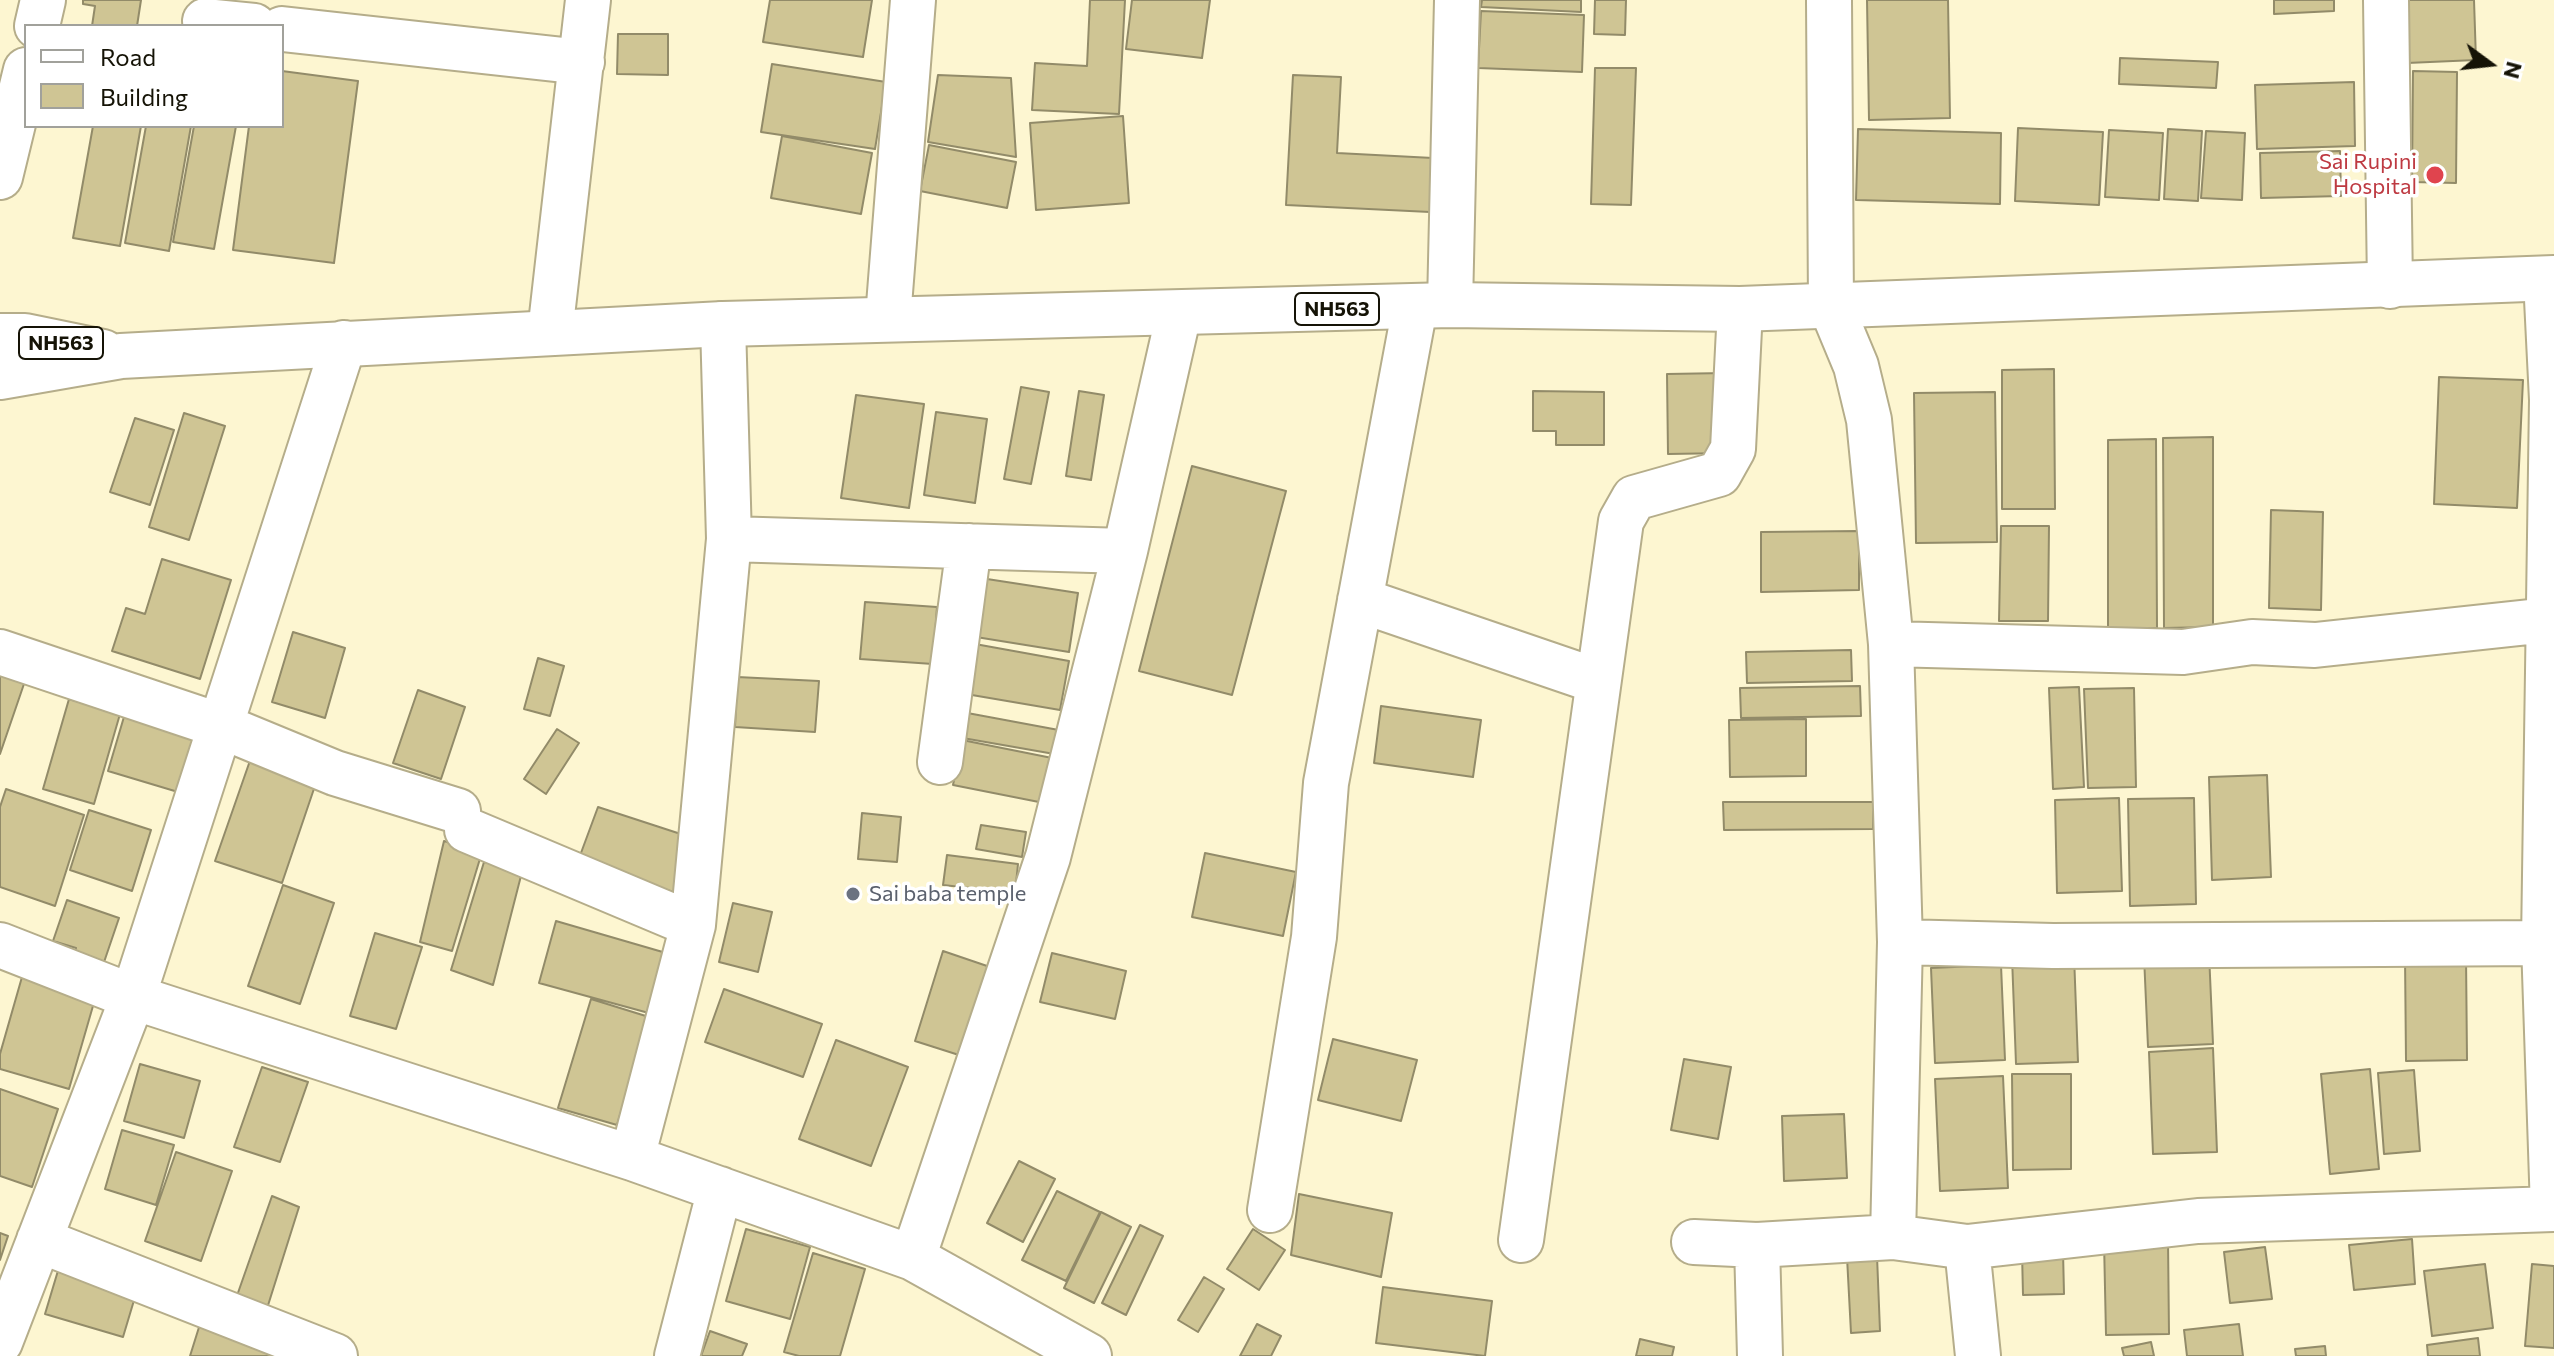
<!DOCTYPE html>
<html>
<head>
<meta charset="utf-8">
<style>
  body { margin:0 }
  #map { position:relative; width:2554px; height:1356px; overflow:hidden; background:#fdf6d1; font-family:Commissioner,sans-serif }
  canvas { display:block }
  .legend { position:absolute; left:24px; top:24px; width:260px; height:104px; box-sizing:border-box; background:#fff; border:2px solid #a1a19b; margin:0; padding:10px 14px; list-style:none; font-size:24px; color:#151306 }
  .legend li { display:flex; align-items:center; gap:16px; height:40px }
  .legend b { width:40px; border:2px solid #a1a19b }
  .north { position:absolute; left:2450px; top:24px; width:80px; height:80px; -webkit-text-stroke:6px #fff; paint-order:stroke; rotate:105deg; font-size:22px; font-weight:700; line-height:32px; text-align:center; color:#151306 }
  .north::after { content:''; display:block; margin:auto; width:28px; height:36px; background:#151306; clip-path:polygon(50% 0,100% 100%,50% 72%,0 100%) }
</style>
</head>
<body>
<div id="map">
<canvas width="2554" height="1356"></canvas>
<ul class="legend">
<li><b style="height:10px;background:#fff"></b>Road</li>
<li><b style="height:22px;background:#cfc594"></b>Building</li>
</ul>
<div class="north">N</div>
</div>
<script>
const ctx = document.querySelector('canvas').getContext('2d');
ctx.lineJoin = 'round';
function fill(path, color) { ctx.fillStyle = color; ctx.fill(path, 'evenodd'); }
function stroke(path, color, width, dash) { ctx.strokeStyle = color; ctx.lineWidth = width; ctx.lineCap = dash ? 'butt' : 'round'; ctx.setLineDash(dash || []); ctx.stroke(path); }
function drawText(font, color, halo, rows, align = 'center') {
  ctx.font = font + ' Commissioner,sans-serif'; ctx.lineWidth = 7; ctx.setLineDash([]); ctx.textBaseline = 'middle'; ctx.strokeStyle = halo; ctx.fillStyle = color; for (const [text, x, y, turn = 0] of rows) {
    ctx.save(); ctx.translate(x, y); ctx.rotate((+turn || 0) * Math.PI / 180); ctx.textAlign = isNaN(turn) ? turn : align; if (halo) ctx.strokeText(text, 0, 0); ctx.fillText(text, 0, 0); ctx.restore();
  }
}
const building = new Path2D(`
  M83,0H141L137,26H92L95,6L83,4Z
  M770,0H872L863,57L763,42Z
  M1090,0H1125L1119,114L1032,110L1035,63L1087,66Z
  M1132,0H1210L1202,58L1126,49Z
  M1482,0H1581V12L1481,7Z
  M1595,0H1626L1625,35L1594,34Z
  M1867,0H1948L1950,118L1869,120Z
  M2274,0H2334V11L2274,14Z
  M2404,0H2474L2476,60L2407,63Z
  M1481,11L1584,15L1582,72L1478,68Z
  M618,34H668V75L617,74Z
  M2120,58L2218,62L2216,88L2119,84Z
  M772,64L886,82L875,149L761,132Z
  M1595,68H1636L1631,205L1591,204Z
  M282,71L358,81L334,263L233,250L249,126H282Z
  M2413,71L2457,72L2456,183L2412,182Z
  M938,75L1011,78L1016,157L928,142Z
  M1293,75L1341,77L1337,153L1433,158L1430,212L1286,205Z
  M2354,82L2355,146L2257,149L2255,85Z
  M1123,116L1129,203L1036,210L1030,123Z
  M93,126H141L120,246L73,238Z
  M146,126H191L169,251L125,243Z
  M194,126H236L214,249L173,242Z
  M2018,128L2103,132L2099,205L2015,201Z
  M1858,129L2001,133L2000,204L1856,200Z
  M2168,129L2202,131L2198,201L2164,199Z
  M2109,130L2163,133L2159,200L2105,197Z
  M2206,131L2245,133L2242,200L2201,198Z
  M782,136L872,153L861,214L771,198Z
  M929,145L1016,162L1007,208L920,191Z
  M2340,151L2341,196L2261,198L2260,153Z
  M2054,369L2055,509H2002V370Z
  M1726,373L1728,453L1668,454L1667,374Z
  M2439,377L2523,380L2517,508L2434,504Z
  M1021,387L1049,392L1031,484L1004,479Z
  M1079,391L1104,395L1091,480L1066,476Z
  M1533,391L1604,392V445H1556V431H1533Z
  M1995,392L1997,542L1916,543L1914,393Z
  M856,395L924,404L909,508L841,498Z
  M936,412L987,419L975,503L924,495Z
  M184,413L225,426L189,540L149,527Z
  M135,418L174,430L150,505L110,492Z
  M2213,437V627L2164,628L2163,438Z
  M2156,439L2157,628H2108V440Z
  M1192,466L1286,491L1232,695L1139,671Z
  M2271,510L2323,512L2321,610L2269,608Z
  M2001,526H2049L2048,621H1999Z
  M1859,531V590L1761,592V532Z
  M162,559L231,580L200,679L112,651L126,608L145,614Z
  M987,579L1078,593L1069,652L976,637Z
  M865,602L937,607L933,664L860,659Z
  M293,632L345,648L325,718L272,702Z
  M975,644L1069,661L1060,710L966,694Z
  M1851,650L1852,681L1747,683L1746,652Z
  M538,658L564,666L550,716L524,709Z
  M0,673L25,681L0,754Z
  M737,677L819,681L815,732L735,727Z
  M1860,686L1861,716L1741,718L1740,688Z
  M2079,687L2084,787L2053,789L2049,688Z
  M2134,688L2136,787L2088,788L2084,689Z
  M418,690L465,707L441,779L393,763Z
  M69,699L120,714L94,804L43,789Z
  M1381,706L1481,720L1473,777L1374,763Z
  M126,710L197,731L178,792L108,771Z
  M962,712L1064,731L1060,755L957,737Z
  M1806,719V776L1730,777L1729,720Z
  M557,729L579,743L546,794L524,779Z
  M962,740L1052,758L1044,803L953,785Z
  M253,752L319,774L282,883L215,861Z
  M2267,775L2271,877L2212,880L2209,777Z
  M6,789L84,815L55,906L0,887V807Z
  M2119,798L2122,891L2057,893L2055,800Z
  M2194,798L2196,904L2130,906L2128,799Z
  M1723,802H1873V829L1724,830Z
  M598,807L693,838L679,894L578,861Z
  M89,810L151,830L132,891L70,870Z
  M862,813L901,817L897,862L858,859Z
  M981,825L1026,832L1022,857L976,849Z
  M444,841L482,852L452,951L420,942Z
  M1205,853L1296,872L1283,936L1192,917Z
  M947,855L1018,864L1015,893L943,885Z
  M484,862L523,868L493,985L451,970Z
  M283,885L334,903L300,1004L248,986Z
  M67,900L119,918L101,971L72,960L76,948L53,941Z
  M733,903L772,912L758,972L719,962Z
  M556,921L673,955L656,1015L539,983Z
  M375,933L422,947L396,1029L350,1016Z
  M943,951L990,967L962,1056L915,1041Z
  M1052,953L1126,971L1115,1019L1040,1002Z
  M2209,953L2213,1044L2148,1047L2144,956Z
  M2074,955L2078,1062L2016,1064L2012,957Z
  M2405,956H2466L2467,1060L2406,1061Z
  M2001,965L2005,1060L1935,1063L1931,968Z
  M22,977L95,999L69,1089L0,1069V1054Z
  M724,989L822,1024L803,1077L705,1042Z
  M591,999L649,1017L617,1125L558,1108Z
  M1333,1039L1417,1060L1401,1121L1318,1100Z
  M836,1040L908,1067L871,1166L799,1139Z
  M2213,1048L2217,1152L2153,1154L2149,1052Z
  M1684,1059L1731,1067L1718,1139L1671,1130Z
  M140,1064L200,1081L184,1138L124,1121Z
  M262,1067L308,1082L280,1162L234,1147Z
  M2370,1069L2379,1169L2330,1174L2321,1074Z
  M2414,1070L2420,1151L2384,1154L2378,1073Z
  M2012,1074H2071V1169L2013,1170Z
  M2003,1076L2008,1188L1940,1191L1935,1079Z
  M0,1089L58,1109L32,1187L0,1176Z
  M1844,1114L1847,1178L1784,1181L1782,1116Z
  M122,1130L174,1145L156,1205L105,1189Z
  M176,1152L232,1171L201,1261L145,1241Z
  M1019,1161L1055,1179L1023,1242L987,1223Z
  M1057,1191L1100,1212L1066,1281L1022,1260Z
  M1299,1194L1392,1213L1381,1277L1291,1255Z
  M272,1196L299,1207L264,1318L233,1307Z
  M1101,1212L1131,1227L1094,1303L1064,1288Z
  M1140,1225L1163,1236L1126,1315L1102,1303Z
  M746,1229L810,1247L790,1319L726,1301Z
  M1253,1229L1285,1250L1259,1290L1227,1269Z
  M0,1233L8,1236L0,1260Z
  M2412,1239L2415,1284L2354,1290L2349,1245Z
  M2168,1240L2169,1334L2106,1335L2104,1241Z
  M2265,1247L2272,1299L2230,1303L2224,1252Z
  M2063,1251L2064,1294L2023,1295L2022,1252Z
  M813,1253L865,1269L840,1356H799L784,1352Z
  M1877,1256L1880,1331L1851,1333L1847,1257Z
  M60,1264L138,1287L123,1337L45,1314Z
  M2485,1264L2493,1328L2432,1336L2424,1271Z
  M2532,1264L2554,1266V1348L2525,1346Z
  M1204,1277L1224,1289L1198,1332L1178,1320Z
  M1383,1287L1492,1301L1485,1356L1376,1343Z
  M200,1324L289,1356H190Z
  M1257,1324L1281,1336L1271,1356H1240Z
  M2239,1324L2243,1356H2187L2184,1330Z
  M710,1331L747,1344L742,1356H701Z
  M2478,1338L2480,1356H2428L2427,1345Z
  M1640,1339L1674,1347L1672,1356H1636Z
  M2151,1342L2154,1356H2124L2122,1348Z
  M2325,1346L2326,1356H2296L2295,1349Z`);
fill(building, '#cfc594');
stroke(building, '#928b69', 2);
const minor = new Path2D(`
  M1829,0L1831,306L1856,366L1869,420L1891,644L1900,942L1893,1237L1967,1247L1978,1356
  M2386,0L2390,286
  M205,21L254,26
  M37,26L43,0
  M282,29L582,62
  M0,177L26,70
  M1450,305L1457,0
  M888,318L913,0
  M550,333L588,0
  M729,539L1125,551
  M1360,600L1597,681
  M1891,644L2183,652L2252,642L2315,645L2548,620
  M0,652L221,726L335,773L458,811
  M940,762L969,546
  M467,830L693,925
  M1900,942L2053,946L2544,943
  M0,945L133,997L632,1158L913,1258L1089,1356
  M632,1158L693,925L729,539L723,324
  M1270,1210L1314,937L1326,783L1415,307
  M39,1240L335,1356
  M1521,1240L1621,521L1634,498L1719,474L1733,449L1740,309
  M1694,1242L1757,1245
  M1967,1247L2198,1221L2553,1209L2544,943L2552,400L2546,279
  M913,1258L1048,857L1125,551L1179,313
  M0,1342L133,997L344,343
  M677,1356L720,1189
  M1760,1356L1757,1245L1893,1237`);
const highway = new Path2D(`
  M0,336H25L103,352
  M0,377L121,356L723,324L1450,305L1740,309L2554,278`);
stroke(minor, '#b5ad8a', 48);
stroke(highway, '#b5ad8a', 48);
stroke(minor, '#fff', 44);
stroke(highway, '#fff', 44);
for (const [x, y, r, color] of [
  [2435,175,10,"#e0444e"],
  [853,894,8,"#6b7280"]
]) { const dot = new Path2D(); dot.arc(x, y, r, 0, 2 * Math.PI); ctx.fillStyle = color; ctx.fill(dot); stroke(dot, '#fff', 3); }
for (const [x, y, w] of [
  [1337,309,84],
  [61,343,84]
]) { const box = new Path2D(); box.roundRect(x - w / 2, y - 16, w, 32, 6); ctx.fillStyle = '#fff'; ctx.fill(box); stroke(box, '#151306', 2); }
drawText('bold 20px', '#151306', null, [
  ["NH563",1337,309],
  ["NH563",61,343]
]);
drawText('22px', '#be3a42', '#fff', [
  ["Sai Rupini",2417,162],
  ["Hospital",2417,187]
], 'right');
drawText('22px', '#5b616d', '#fff', [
  ["Sai baba temple",869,894]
], 'left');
</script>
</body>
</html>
